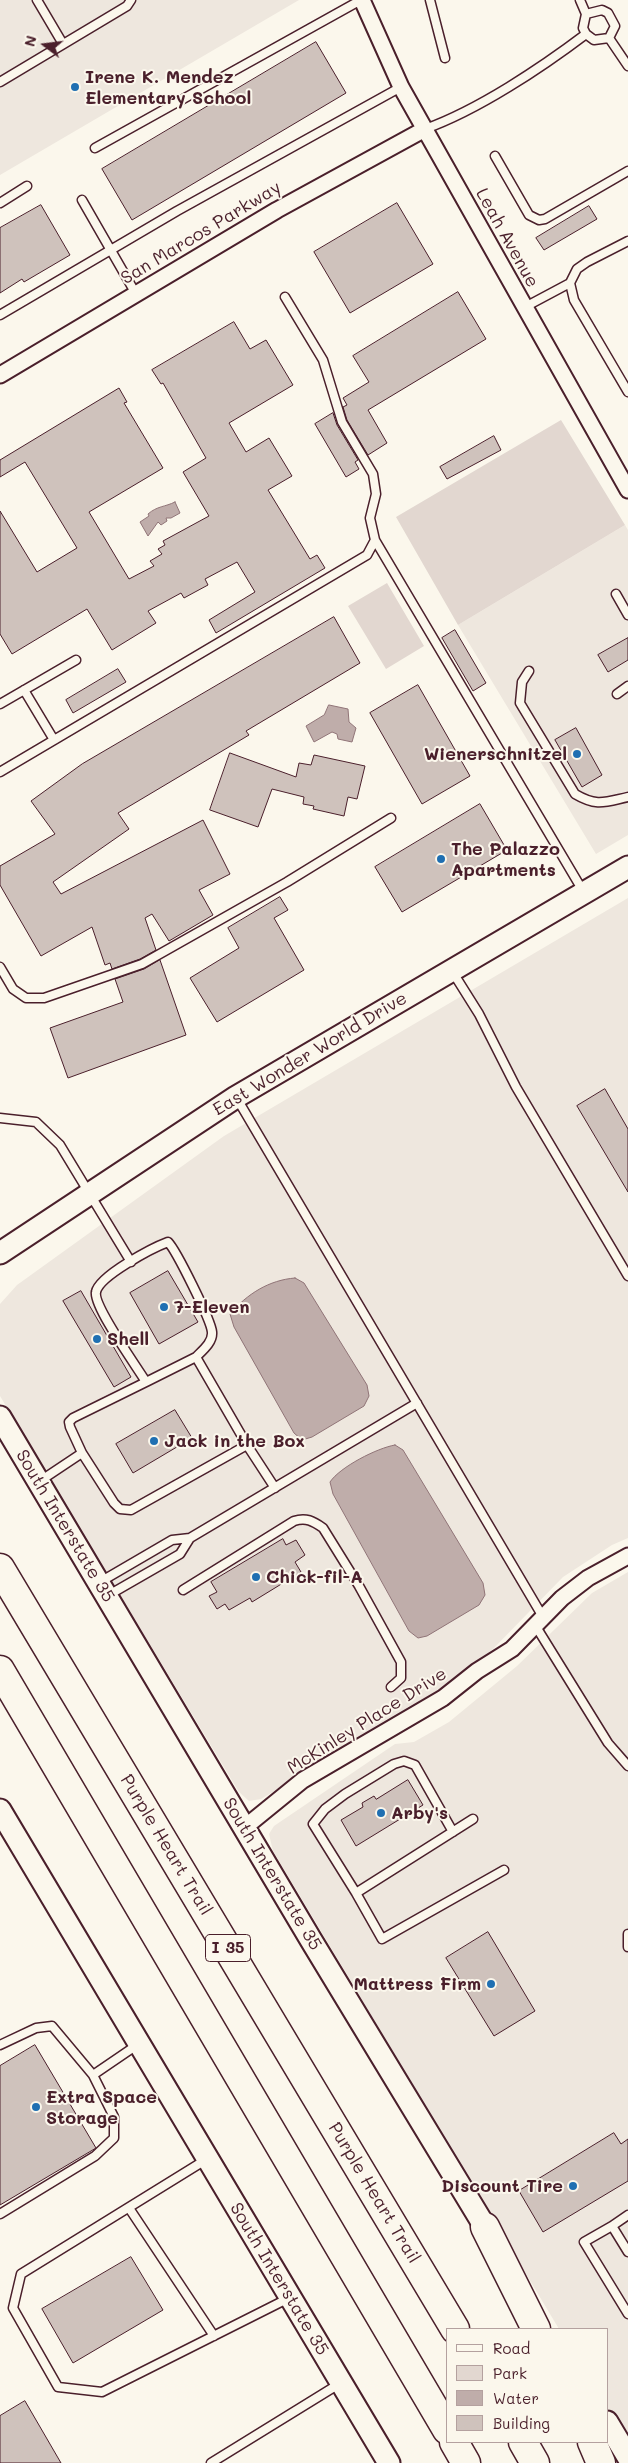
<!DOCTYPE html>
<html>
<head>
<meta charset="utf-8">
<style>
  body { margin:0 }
  #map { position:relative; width:628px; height:2463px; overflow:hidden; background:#fbf7ec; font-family:Mali,sans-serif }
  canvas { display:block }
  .legend { position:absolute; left:446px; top:2328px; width:162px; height:115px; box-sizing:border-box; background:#fbf7ec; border:1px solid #b4a19f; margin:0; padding:6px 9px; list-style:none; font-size:15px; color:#4a1f2b }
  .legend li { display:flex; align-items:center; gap:10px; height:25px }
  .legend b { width:25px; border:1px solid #b4a19f }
  .north { position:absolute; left:20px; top:20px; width:50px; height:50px; -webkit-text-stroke:4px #fbf7ec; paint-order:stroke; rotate:285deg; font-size:14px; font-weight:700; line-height:20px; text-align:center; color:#4a1f2b }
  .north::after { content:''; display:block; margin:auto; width:18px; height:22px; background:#4a1f2b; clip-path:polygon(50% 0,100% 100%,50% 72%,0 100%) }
</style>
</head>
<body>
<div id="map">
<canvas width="628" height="2463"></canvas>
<ul class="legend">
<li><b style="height:6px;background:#fbf7ec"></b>Road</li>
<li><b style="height:14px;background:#e2d7d0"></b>Park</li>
<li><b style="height:14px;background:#bfadaa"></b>Water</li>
<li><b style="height:14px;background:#cfc2bc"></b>Building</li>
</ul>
<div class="north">N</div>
</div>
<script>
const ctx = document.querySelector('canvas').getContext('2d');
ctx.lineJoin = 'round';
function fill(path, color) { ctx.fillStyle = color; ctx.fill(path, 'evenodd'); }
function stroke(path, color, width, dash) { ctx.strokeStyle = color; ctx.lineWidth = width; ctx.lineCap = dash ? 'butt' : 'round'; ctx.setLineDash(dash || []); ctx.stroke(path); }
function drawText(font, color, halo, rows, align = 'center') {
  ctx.font = font + ' Mali,sans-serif'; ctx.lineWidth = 4; ctx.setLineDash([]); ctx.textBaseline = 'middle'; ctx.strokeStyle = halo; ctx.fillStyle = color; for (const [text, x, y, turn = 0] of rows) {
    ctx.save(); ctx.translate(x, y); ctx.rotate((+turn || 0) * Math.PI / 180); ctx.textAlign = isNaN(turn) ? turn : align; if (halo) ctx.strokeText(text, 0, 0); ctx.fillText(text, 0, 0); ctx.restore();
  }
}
fill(new Path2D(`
  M0,0H299L0,175Z
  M625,525L628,530V835L596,854L458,625Z
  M628,898V1538L612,1545L563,1577L493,1649L450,1685L261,1799L249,1801L239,1792L0,1396V1304L17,1285L224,1136ZM333,1494L418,1638L409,1631Z
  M628,1572V2444L607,2408V2329H559L273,1851L269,1834L274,1826L395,1744L414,1742L449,1722L517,1666L592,1593Z`), '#eee7de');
fill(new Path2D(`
  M561,420L625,525L458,625L396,517Z
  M387,583L424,646L386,669L348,606Z`), '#e2d7d0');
const water = new Path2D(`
  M175,502L180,513L171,518H166L167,521L161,525L158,522L148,536L140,522L149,516L148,514C157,506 165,507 175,502Z
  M329,705L348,709L349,722L356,728L352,742L338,739L337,734L332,732L314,742L306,726L324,715Z
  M295,1278L304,1283L367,1385L369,1396L364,1406L312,1437L302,1440L294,1433L234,1327L230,1314C247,1294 269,1280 295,1278Z
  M395,1445L403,1450L483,1583L485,1595L479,1605L427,1636L418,1638L409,1631L333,1494L330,1482C340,1467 377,1448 395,1445Z`);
fill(water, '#bfadaa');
stroke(water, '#907477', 1);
const building = new Path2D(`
  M316,42L346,93L132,220L102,169Z
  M397,203L433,264L350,313L314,252Z
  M41,205L70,255L24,282L22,279L0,293V228Z
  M589,206L597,219L544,250L536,238Z
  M458,292L486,339L368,410L387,443L368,455L347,420L343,407L347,405L343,398L369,382L353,356Z
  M234,322L250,349L266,340L293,385L229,423L246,452L269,438L292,476L268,490L310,559L317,555L325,568L216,633L209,620L255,592L237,562L205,579L208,585L195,592L184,598L181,593L148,611L156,623L112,650L87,609L12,654L0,634V511L37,572L77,548L25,462L0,477V460L119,388L127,402L124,403L163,468L89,512L129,579L154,566L150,561L162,554L158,549L165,545L163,541L209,516L183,472L206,458L163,383L161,384L152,370Z
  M333,413L337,425L358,460L355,462L359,469L346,477L315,424Z
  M494,436L501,450L447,479L440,467Z
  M334,617L360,663L246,731L249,735L118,813L129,829L53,882L61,894L203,820L230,874L199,890L213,915L169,941L152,914L145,918L156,950L140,959L112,969L110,963L105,965L92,927L41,956L0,885V866L55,834L31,801L82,764Z
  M455,630L486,683L473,691L442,638Z
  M628,638V660L608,672L598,655Z
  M118,669L126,682L73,713L66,700Z
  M418,685L470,776L422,804L370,713Z
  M576,728L602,775L582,787L555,740Z
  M230,753L296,777L299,763L311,765L314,755L365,766L357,799L348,797L344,816L313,809L314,806L303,804L304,797L272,789L258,827L210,810Z
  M480,804L507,850L402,912L375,867Z
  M280,897L288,910L274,918L304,970L217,1022L190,978L239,948L228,928Z
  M160,960L186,1035L68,1078L50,1028L123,1002L115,979L144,969Z
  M605,1089L628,1129V1192L577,1106Z
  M168,1271L198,1322L159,1344L130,1293Z
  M81,1291L131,1377L114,1387L63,1301Z
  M175,1410L192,1438L133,1473L116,1444Z
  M283,1539L286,1545L296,1540L305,1555L295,1562L301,1572L252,1602L250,1598L229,1610L225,1604L217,1609L209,1596L217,1592L211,1582Z
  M408,1780L423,1805L356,1846L341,1820L363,1807L362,1803L374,1796L376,1799Z
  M488,1932L535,2011L494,2036L446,1958Z
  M35,2045L96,2148L0,2205V2066Z
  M614,2133L621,2144L628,2139V2181L543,2232L519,2191Z
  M131,2257L163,2310L73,2363L42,2309Z
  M25,2401L61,2463H0V2416Z`);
fill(building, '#cfc2bc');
stroke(building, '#4a1f2b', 1);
const service = new Path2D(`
  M37,0L63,44
  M430,0L445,58
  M580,0L586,14
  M609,38L628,66
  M0,82L127,6L131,0
  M425,129C478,110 541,68 586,34L583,28L586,14L602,10L608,13L615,26L609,38L594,40L586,34
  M95,148L361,0
  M495,156L529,215L539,220L545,219L628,171
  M82,200L136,294
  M0,203L27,186
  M570,283L574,300L628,392
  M525,307L570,283L577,269L587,262L628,241
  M0,315L177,211L401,87
  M375,540L583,891
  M616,594L628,615
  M529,671L522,682L520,703L575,794C597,807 605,802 628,797
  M24,690L54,740
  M617,694L628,686
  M0,704L76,660
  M0,772L367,555L375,540L370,518L376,494L373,474L342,422L323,360L285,297
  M0,967L13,989L26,998H44L142,964L287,882L391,818
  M452,971L479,1014L516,1087L628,1276
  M236,1097L543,1617
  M0,1118L36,1122L60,1145L131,1262
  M146,1382L196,1357
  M82,1453L70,1427L69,1422L73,1418L146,1382C137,1367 93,1306 96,1292C99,1276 152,1248 168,1242C176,1250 211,1320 212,1332C213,1342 203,1350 196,1357L247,1445
  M40,1481L82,1453L114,1503L120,1509L131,1510L247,1445L275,1488
  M100,1582L172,1540L190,1538L417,1403
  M183,1590L294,1521C306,1517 313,1521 323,1528L359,1586L401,1662V1678L391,1687
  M107,1596L180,1554L190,1538
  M535,1625L608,1743L628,1766
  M453,1832L415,1765L404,1761L394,1764L345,1794L325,1809L313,1824L356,1893L473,1819
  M356,1893L382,1939L504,1870
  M628,1934V1947
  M0,2045L36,2028L52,2026L93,2075L137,2045
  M207,2159L21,2274L13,2308L58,2387L102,2392L289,2298
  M129,2208L214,2336
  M0,2214L95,2156L114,2138V2117L93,2075
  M628,2215L612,2226L628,2252
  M612,2226L584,2242L628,2314
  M211,2463L339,2384`);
const minor = new Path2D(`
  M362,0L401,87L628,490
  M0,375L277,210L425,129
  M244,1828L303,1780L443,1698L477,1671L512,1649L562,1598L588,1578L628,1556`);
const secondary = new Path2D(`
  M0,1253L236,1097L628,867
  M0,1417L311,1940L493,2240
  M0,1810L389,2463
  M607,2422L628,2457`);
const motorway = new Path2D(`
  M0,1568L455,2329
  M0,1670L447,2430
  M485,2227L536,2329
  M454,2442L466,2463
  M523,2442L535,2463
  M592,2442L601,2463`);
stroke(service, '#4a1f2b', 11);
stroke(minor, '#4a1f2b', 19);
stroke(secondary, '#4a1f2b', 25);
stroke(motorway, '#4a1f2b', 31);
stroke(service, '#fbf7ec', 8);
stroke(minor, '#fbf7ec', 15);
stroke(secondary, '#fbf7ec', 21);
stroke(motorway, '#fbf7ec', 28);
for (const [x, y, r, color] of [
  [75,87,5,"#1f6fb2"],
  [577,754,5,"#1f6fb2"],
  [441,859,5,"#1f6fb2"],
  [164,1307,5,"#1f6fb2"],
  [97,1339,5,"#1f6fb2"],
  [154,1441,5,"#1f6fb2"],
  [256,1577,5,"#1f6fb2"],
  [381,1813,5,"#1f6fb2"],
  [491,1984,5,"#1f6fb2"],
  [36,2107,5,"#1f6fb2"],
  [573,2186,5,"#1f6fb2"]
]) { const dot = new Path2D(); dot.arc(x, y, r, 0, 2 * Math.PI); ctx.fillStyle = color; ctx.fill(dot); stroke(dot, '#fbf7ec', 2); }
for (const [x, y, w] of [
  [228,1948,45]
]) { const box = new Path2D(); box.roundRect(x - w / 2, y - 13.5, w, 27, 4); ctx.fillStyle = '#fbf7ec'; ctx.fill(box); stroke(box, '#4a1f2b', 1); }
drawText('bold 16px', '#4a1f2b', null, [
  ["I 35",228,1948]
]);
drawText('bold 18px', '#4a1f2b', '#fbf7ec', [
  ["Irene K. Mendez",85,77],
  ["Elementary School",85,98],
  ["Wienerschnitzel",567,754,"right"],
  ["The Palazzo",451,849],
  ["Apartments",451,870],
  ["7-Eleven",174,1307],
  ["Shell",107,1339],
  ["Jack in the Box",164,1441],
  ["Chick-fil-A",266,1577],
  ["Arby's",391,1813],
  ["Mattress Firm",481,1984,"right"],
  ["Extra Space",46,2097],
  ["Storage",46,2118],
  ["Discount Tire",563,2186,"right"]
], 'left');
drawText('18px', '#4a1f2b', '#fbf7ec', [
  ["San Marcos Parkway",201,233,-31],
  ["Leah Avenue",507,238,61],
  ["East Wonder World Drive",310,1054,-31],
  ["South Interstate 35",65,1526,59],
  ["McKinley Place Drive",367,1721,-32],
  ["Purple Heart Trail",166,1845,59],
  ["South Interstate 35",272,1874,59],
  ["Purple Heart Trail",374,2193,59],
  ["South Interstate 35",279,2279,59]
]);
</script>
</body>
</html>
